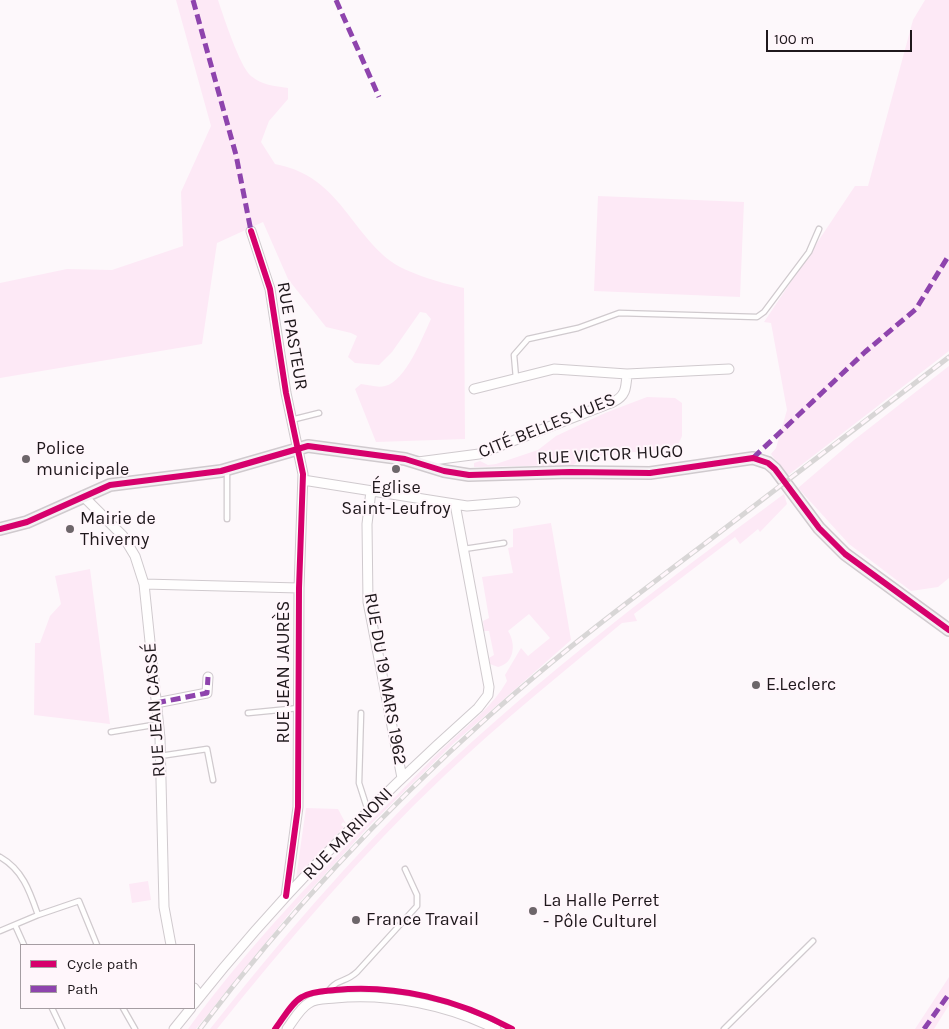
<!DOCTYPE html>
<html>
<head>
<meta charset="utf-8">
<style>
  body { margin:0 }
  #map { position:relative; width:949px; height:1029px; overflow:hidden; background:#fdf8fb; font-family:Karla,sans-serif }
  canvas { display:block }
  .legend { position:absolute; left:20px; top:944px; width:175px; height:65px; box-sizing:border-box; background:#fff6fb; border:1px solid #a59da2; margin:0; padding:6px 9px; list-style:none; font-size:15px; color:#1f181c }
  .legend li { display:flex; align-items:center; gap:10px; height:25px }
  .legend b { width:25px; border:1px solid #a59da2 }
  .scale { position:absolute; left:766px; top:30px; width:146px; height:22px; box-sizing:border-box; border:2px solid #1f181c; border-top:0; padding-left:6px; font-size:15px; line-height:18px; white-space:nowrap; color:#1f181c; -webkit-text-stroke:4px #fff6fb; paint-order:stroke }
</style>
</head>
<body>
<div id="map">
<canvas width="949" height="1029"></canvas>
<ul class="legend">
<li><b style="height:6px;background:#d6006c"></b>Cycle path</li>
<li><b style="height:6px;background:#8e44ad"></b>Path</li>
</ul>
<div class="scale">100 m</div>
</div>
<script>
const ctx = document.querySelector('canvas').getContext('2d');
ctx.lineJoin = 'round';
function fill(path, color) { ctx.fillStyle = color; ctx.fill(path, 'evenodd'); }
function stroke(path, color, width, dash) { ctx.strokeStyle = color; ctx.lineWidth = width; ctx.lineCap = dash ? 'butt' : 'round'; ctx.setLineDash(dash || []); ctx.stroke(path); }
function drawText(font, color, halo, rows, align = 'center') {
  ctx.font = font + ' Karla,sans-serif'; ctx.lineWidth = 4; ctx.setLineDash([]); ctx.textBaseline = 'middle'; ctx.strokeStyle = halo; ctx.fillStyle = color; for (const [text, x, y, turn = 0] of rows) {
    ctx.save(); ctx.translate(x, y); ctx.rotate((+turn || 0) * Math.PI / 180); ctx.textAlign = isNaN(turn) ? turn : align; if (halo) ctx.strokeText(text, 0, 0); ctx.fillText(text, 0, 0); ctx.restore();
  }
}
fill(new Path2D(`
  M176,0H218C223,15 240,67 251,76C262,85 274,86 288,88V99L269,121L261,142L275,164C333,175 345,219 383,255C400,272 441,283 464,288L465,439L376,442L355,389L361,384C369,385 378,388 385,386C406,381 422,338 431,319L426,313L420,312L392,352L379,365L355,363L348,357L357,336L351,333L326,327L288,279L263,222L217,243L202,344L0,378V283L67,269L112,270L183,246L181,192L211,126Z
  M925,0H949V351L787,476L771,454L776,448L787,410L771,323L764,322L855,186H868L913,20Z
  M598,196L744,202L740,297L594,291Z
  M949,366V578L938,587L911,591L849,544L798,488L854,440Z
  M647,397L675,398L682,403V436L678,445L673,451L663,455L652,452H634L584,458L573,465L474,467V463L480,461L488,465L496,464L538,450L556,436L605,413Z
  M784,494L787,504L760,532L758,529L740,544L735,537L634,614L637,621L622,623C562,673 501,722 444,776C362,854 288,940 217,1029H210C279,942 351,857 431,780C540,676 662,584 784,494Z
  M551,523L571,640L453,744L372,823L294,908L196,1029H188C249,945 323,868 397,795C415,777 432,758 451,741C471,722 493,706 507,681L505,675L521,648L528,656L550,638L529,614L508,631C516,643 515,663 498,667L490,664L489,658L494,655L489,631H484L483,621L489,618L482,577L513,573L508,548L513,547V529Z
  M90,569L110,724L34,715L35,643H40L50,616L61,604L55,576Z
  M306,808L338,809L346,824L343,822L341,825L344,827L296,878Z
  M148,881L151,900L132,903L129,884Z
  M949,977V1005L934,1029H915Z`), '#fde9f6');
const lane = new Path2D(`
  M516,378L514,355L528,339L578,328L619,313L757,317L764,312L809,252L819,229
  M291,420L319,413
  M227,471V519
  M464,549L504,543
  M248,713L299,708
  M361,713L359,783L368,811
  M111,732L159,724
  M160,756L207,749L213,780
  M0,857C23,870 30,892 38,915L79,901L97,945
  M15,925L24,945
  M0,931L38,915
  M324,998C336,976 343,985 357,972L417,906V895L405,869
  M52,1008L62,1029
  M123,1008L135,1029
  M724,1029L813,941`);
const street = new Path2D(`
  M251,231L270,289L286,393L303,474L299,588L298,807L286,896
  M474,389L554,369L627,374L729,369
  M418,462L479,454L613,402C626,396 626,388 627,374
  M303,480L467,506L515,502
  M371,491L367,524L368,602L402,778
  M83,496L123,536L135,556L144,584L160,738L164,907L171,945
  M144,584L299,588
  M156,703L207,693L208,677
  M194,988L200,996
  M194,1004C279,897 376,799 478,708L488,695L489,687L455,504
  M174,1029L191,1008
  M287,1029C293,1021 300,1008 309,1003C316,998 327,999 335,998C390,993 448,1005 496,1029`);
const secondary = new Path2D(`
  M0,529L27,522L110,485L221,471L308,446L405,459L444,471L469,475L570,472L650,473L753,458L768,463L775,469L819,528L845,554L949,630`);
stroke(lane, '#d0cace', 7);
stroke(street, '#d0cace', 11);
stroke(secondary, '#d0cace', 14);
stroke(lane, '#fffefe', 4.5);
stroke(street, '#fffefe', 9);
stroke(secondary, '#f5f1f4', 11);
const rail = new Path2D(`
  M200,1029C286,915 383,811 489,716C557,655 630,600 703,545C785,482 867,419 949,357`);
stroke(rail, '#d8d6d6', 5);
stroke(rail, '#fff6fb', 3, [9]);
stroke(new Path2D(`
  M193,0L236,155L251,231
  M336,0L379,97
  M753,458L865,352L916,309L949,255
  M156,703L207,693L208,677
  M924,1029L949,994`), '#8e44ad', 5, [10, 5]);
stroke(new Path2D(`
  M251,231L270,289L286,393L303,474L299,588L298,807L286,896
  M0,529L27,522L110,485L221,471L308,446L405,459L444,471L469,475L570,472L650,473L753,458L768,463L775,469L819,528L845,554L949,630
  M275,1029C283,1019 291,1003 302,997C312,991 325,991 335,990C396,984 459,1000 512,1029`), '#d6006c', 6);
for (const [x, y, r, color] of [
  [26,459,5,"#6d666a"],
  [396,469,5,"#6d666a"],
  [70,529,5,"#6d666a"],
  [756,685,5,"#6d666a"],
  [533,911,5,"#6d666a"],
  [356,920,5,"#6d666a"]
]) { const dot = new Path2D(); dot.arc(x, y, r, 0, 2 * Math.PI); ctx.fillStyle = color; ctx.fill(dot); stroke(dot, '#fff6fb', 2); }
drawText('18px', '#1f181c', '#fff6fb', [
  ["RUE PASTEUR",292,336,80],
  ["CITÉ BELLES VUES",547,426,-22],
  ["RUE VICTOR HUGO",610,455,-3],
  ["RUE JEAN JAURÈS",284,672,-90],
  ["RUE DU 19 MARS 1962",385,679,80],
  ["RUE JEAN CASSÉ",155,710,-94],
  ["RUE MARINONI",348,834,-46]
]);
drawText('18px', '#1f181c', '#fff6fb', [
  ["Police",36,449],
  ["municipale",36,470],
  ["Église",396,488,"center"],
  ["Saint-Leufroy",396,509,"center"],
  ["Mairie de",80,519],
  ["Thiverny",80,540],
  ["E.Leclerc",766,685],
  ["La Halle Perret",543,901],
  ["- Pôle Culturel",543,922],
  ["France Travail",366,920]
], 'left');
</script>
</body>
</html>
